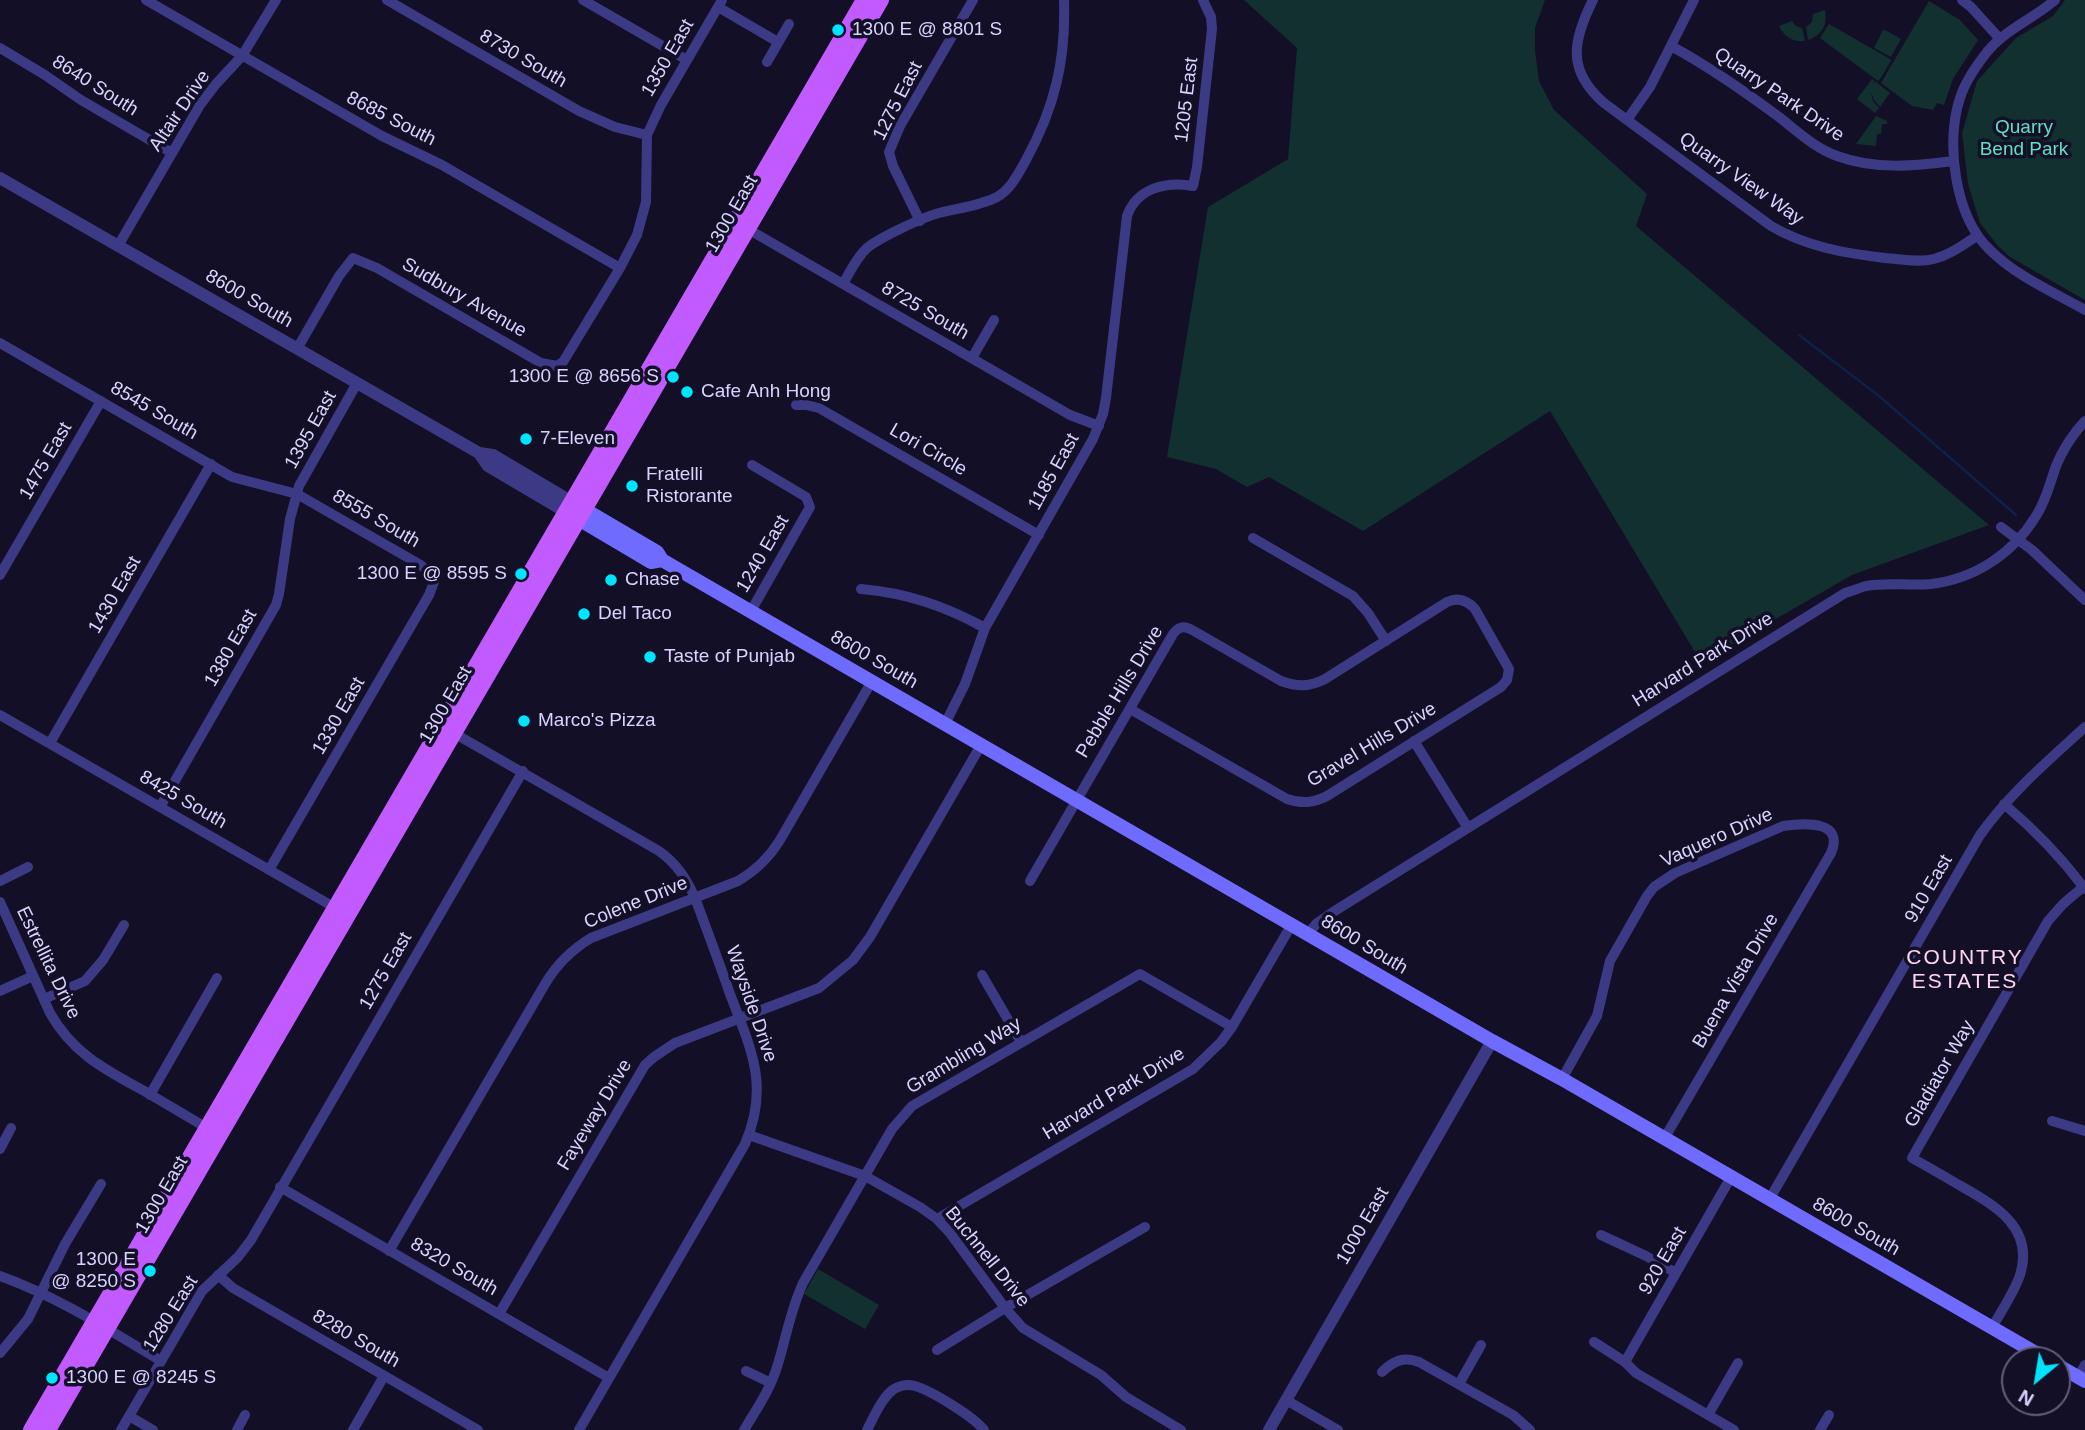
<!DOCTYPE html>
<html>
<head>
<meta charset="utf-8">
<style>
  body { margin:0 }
  #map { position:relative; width:2085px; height:1430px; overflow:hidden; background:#130f26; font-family:Arial,sans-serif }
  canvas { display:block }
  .north { position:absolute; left:2001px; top:1346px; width:70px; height:70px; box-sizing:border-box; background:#130f26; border:2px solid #625e7d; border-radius:50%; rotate:210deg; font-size:19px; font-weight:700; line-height:28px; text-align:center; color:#d9d4ff }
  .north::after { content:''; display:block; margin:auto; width:24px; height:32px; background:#00e5ff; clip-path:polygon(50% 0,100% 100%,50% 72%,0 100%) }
</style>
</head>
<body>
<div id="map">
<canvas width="2085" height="1430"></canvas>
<div class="north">N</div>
</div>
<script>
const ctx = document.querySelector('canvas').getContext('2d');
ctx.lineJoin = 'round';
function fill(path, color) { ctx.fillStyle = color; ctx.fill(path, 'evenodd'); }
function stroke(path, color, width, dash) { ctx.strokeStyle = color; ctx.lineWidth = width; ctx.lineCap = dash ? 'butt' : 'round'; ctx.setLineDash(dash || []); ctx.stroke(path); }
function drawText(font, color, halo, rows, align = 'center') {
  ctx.font = font + ' Arial,sans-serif'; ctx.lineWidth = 7; ctx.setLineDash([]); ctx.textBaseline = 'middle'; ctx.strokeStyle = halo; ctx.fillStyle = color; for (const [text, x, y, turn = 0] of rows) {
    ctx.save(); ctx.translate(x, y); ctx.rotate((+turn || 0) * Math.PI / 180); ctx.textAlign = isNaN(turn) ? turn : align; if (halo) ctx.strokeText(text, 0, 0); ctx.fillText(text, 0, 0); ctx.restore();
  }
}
fill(new Path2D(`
  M1244,0H1545L1535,28V51L1539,81L1554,110L1647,194L1636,226L1989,525L1852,575L1701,662L1550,411L1363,531L1269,477L1247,487L1216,469L1167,457L1208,207L1288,159L1297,48Z
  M2065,0H2085V300L2010,257L1998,246L1980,223L1968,184L1962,133L1977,81L2016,38L2053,16Z
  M1929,1L1960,20L1978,40L1953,79L1944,105L1937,103L1933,110L1912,106L1881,83Z
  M1825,10C1828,25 1822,35 1808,40L1806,27L1812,22L1813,14Z
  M1792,21L1796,26L1802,28L1805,41C1793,42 1784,37 1779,26Z
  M1829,24L1890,59L1891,61L1880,79L1878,81L1820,38Z
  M1883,30H1885L1901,39L1891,57L1874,48Z
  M1872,79L1874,80L1873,84L1875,81L1890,93L1880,107L1874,100L1871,92L1873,101L1879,108L1875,113L1857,99Z
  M1876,116L1887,121V124H1882L1881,134H1877L1876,146L1856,144Z
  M818,1269L879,1305L865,1329L804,1294Z`), '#12302f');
stroke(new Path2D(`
  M1799,335L1879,396L2016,515`), '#0c2248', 2.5);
stroke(new Path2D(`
  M146,0L382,136L442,165L620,268
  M387,0L579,111L615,127L647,135
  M583,0L687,60
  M1593,0C1573,40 1566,70 1604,103L1771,226C1807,247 1844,253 1885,258C1901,259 1918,263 1934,259C1950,255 1963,245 1977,236
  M1962,0L1971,7L2000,39
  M2055,0C2033,19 2006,29 1987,52C1976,66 1965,82 1960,98C1945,143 1955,217 1990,250C2016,276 2053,292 2085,310
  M718,7L778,42
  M1671,46C1710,67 1744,91 1779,117C1797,131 1815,148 1837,156C1875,170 1915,166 1954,161
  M0,48L45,75L81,100L172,153
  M767,62L789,24
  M1627,120L1650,87L1694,0
  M920,221L893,166L889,152L900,126L973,0
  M746,228L1070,415L1099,426
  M118,246L200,105L216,84L242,56L276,0
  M843,284C850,272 856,258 867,248C879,238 923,217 939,213C958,208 980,206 997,197C1011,189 1018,174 1026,160C1055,107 1066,60 1064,0
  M0,343L232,477L297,494L419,564L436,577L429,595L269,870
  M297,349L339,276L353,258L377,268L541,363L557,366L563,362L620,268L637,235L646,202L647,135L661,105L722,0
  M972,358L994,320
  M796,405H806L819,408L1039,535
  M2001,527L2032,550L2085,600
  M1253,538L1353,596L1368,613L1386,641
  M0,575L101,401
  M861,589C907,593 945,606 985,628
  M751,611L810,507L806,497L752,465
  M0,715L339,910
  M945,724L965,684L985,628L1093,439L1103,414L1106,398L1127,216C1137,188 1166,181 1193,186L1197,167L1212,29L1211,17L1203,0
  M452,732L659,851C677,864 686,878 695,898C707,930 719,962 730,994C751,1049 770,1086 745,1144L579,1430
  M1414,741L1468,828
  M50,743L211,464
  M2004,804C2035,830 2061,857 2085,889
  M160,807L276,605L279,594L290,519L299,486L357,383
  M0,881L28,867
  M1030,881L1173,634C1180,625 1185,626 1194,631L1281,681C1298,687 1309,687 1325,679L1447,602C1458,597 1467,600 1475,609L1509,669L1507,680L1501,687L1327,796C1313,803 1302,804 1287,799L1130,709
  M0,902L50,1013C73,1054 106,1070 146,1092C166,1104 187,1116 207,1128
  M1308,934L1317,923L1333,912L1845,593C1852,591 1859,588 1866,586C1887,582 1909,586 1931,584C1974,579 2013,554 2036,516C2046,501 2050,483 2056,466C2063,449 2073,434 2085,421
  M982,975L1021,1042
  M0,991L33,976
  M44,999L85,981L103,960L124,925
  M1562,1079L1597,1016L1610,961L1647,896L1654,887L1675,873L1783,826C1804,823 1845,820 1831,853L1664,1139
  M150,1095L217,978
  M2052,1121L2085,1131
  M749,1135L865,1176L920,1207L937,1219L950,1233L1005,1308L1023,1328L1101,1375L1126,1397L1181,1430
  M0,1149L11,1128
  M280,1187L609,1378
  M1769,1200L1980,835C2009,794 2048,761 2085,727
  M937,1219L1193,1069L1221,1042L1232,1027L1292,924
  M1601,1235L1646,1256L1676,1273
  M389,1251L545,984C557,964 571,950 591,938L738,881C755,871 769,858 780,840L872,681
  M218,1275L233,1288L478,1430
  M0,1276C58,1297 109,1330 161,1361
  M499,1314L645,1065L654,1057L675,1043L819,988L853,960L870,937L981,745
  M1992,1328C2001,1311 2014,1293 2020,1275C2035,1227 1994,1205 1959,1185C1944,1176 1928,1167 1912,1158L2048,921L2063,904L2083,887
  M1594,1342L1625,1362L1636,1373L1734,1430
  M937,1350L1005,1308L1145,1227
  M0,1353L28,1319L65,1244L101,1184
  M1625,1362L1731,1177
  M746,1371L771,1383
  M1382,1372C1393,1361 1404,1356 1419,1362L1513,1415L1530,1430
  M2078,1377L2085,1365
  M1459,1384L1481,1345
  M1286,1400L1338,1430
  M1708,1415L1738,1363
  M129,1416L153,1430
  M121,1430L202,1291L238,1257L251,1240L523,771
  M237,1430L245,1415
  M353,1430L384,1376
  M744,1430C756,1410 770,1390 777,1367C786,1339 790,1311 803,1283L892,1129L912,1106L1140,974L1232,1027
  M867,1430C874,1417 882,1397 894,1389C901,1385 908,1384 915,1386C932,1391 974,1417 984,1430
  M1820,1430L1829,1415`), '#3d3a85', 10);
stroke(new Path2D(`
  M0,178L479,453L493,455L572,502
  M479,453L488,466L566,512
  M1269,1430L1492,1041`), '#3d3a85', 12);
stroke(new Path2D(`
  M577,505L657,552L662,560L674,567L1492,1041L1562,1079L2048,1360
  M570,514L651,562L662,560
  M2057,1365L2085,1381`), '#6f6bff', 14);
stroke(new Path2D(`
  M31,1430L864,0
  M48,1430L881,0`), '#c25bff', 16);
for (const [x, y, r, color] of [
  [838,30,7,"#00e5ff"],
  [673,377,7,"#00e5ff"],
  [687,392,7,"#00e5ff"],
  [526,439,7,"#00e5ff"],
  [632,486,7,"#00e5ff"],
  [521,574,7,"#00e5ff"],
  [611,580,7,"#00e5ff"],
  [584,614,7,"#00e5ff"],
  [650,657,7,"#00e5ff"],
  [524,721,7,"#00e5ff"],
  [150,1271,7,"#00e5ff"],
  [52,1378,7,"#00e5ff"]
]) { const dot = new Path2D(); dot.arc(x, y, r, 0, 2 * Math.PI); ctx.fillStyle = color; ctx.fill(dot); stroke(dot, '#130f26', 2.5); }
drawText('19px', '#d9d4ff', '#130f26', [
  ["1300 E @ 8801 S",852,30],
  ["1300 E @ 8656 S",659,377,"right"],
  ["Cafe Anh Hong",701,392],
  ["7-Eleven",540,439],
  ["Fratelli",646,475],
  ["Ristorante",646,497],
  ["1300 E @ 8595 S",507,574,"right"],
  ["Chase",625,580],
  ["Del Taco",598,614],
  ["Taste of Punjab",664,657],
  ["Marco's Pizza",538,721],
  ["1300 E",136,1260,"right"],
  ["@ 8250 S",136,1282,"right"],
  ["1300 E @ 8245 S",66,1378]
], 'left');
drawText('19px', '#d9d4ff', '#130f26', [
  ["1350 East",668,58,-60],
  ["8730 South",523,59,30],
  ["8640 South",95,86,32],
  ["Quarry Park Drive",1779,95,34],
  ["1205 East",1187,100,-83],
  ["1275 East",898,101,-63],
  ["Altair Drive",180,111,-56],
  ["8685 South",391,119,27],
  ["Quarry View Way",1741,179,35],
  ["1300 East",732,214,-60],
  ["Sudbury Avenue",464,298,30],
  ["8600 South",249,299,30],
  ["8725 South",925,311,30],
  ["8545 South",154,411,30],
  ["1395 East",311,430,-61],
  ["Lori Circle",928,450,30],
  ["1475 East",46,461,-60],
  ["1185 East",1054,472,-61],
  ["8555 South",376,519,30],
  ["1240 East",763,554,-60],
  ["1430 East",115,595,-60],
  ["1380 East",231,648,-60],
  ["8600 South",874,660,30],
  ["Harvard Park Drive",1703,660,-32],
  ["Pebble Hills Drive",1120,692,-59],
  ["1300 East",446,705,-60],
  ["1330 East",339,716,-60],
  ["Gravel Hills Drive",1372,745,-31],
  ["8425 South",183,800,30],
  ["Vaquero Drive",1717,838,-24],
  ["910 East",1929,889,-60],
  ["Colene Drive",636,903,-22],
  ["8600 South",1364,945,31],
  ["Estrellita Drive",48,963,64],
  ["1275 East",386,971,-60],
  ["Buena Vista Drive",1736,981,-60],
  ["Wayside Drive",751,1004,71],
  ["Grambling Way",964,1056,-31],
  ["Gladiator Way",1940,1074,-60],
  ["Harvard Park Drive",1114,1094,-31],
  ["Fayeway Drive",595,1115,-59],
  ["1300 East",162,1195,-60],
  ["1000 East",1363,1226,-60],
  ["8600 South",1856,1227,30],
  ["Buchnell Drive",987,1257,51],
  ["920 East",1663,1261,-60],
  ["8320 South",454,1267,30],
  ["1280 East",171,1314,-58],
  ["8280 South",356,1339,30]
]);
drawText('19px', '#5fe0c0', '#130f26', [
  ["Quarry",2024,128],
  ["Bend Park",2024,150]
]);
ctx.letterSpacing = '2px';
drawText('21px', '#ffd6f0', '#130f26', [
  ["COUNTRY",1965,958],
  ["ESTATES",1965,982]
]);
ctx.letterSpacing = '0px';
</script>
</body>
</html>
